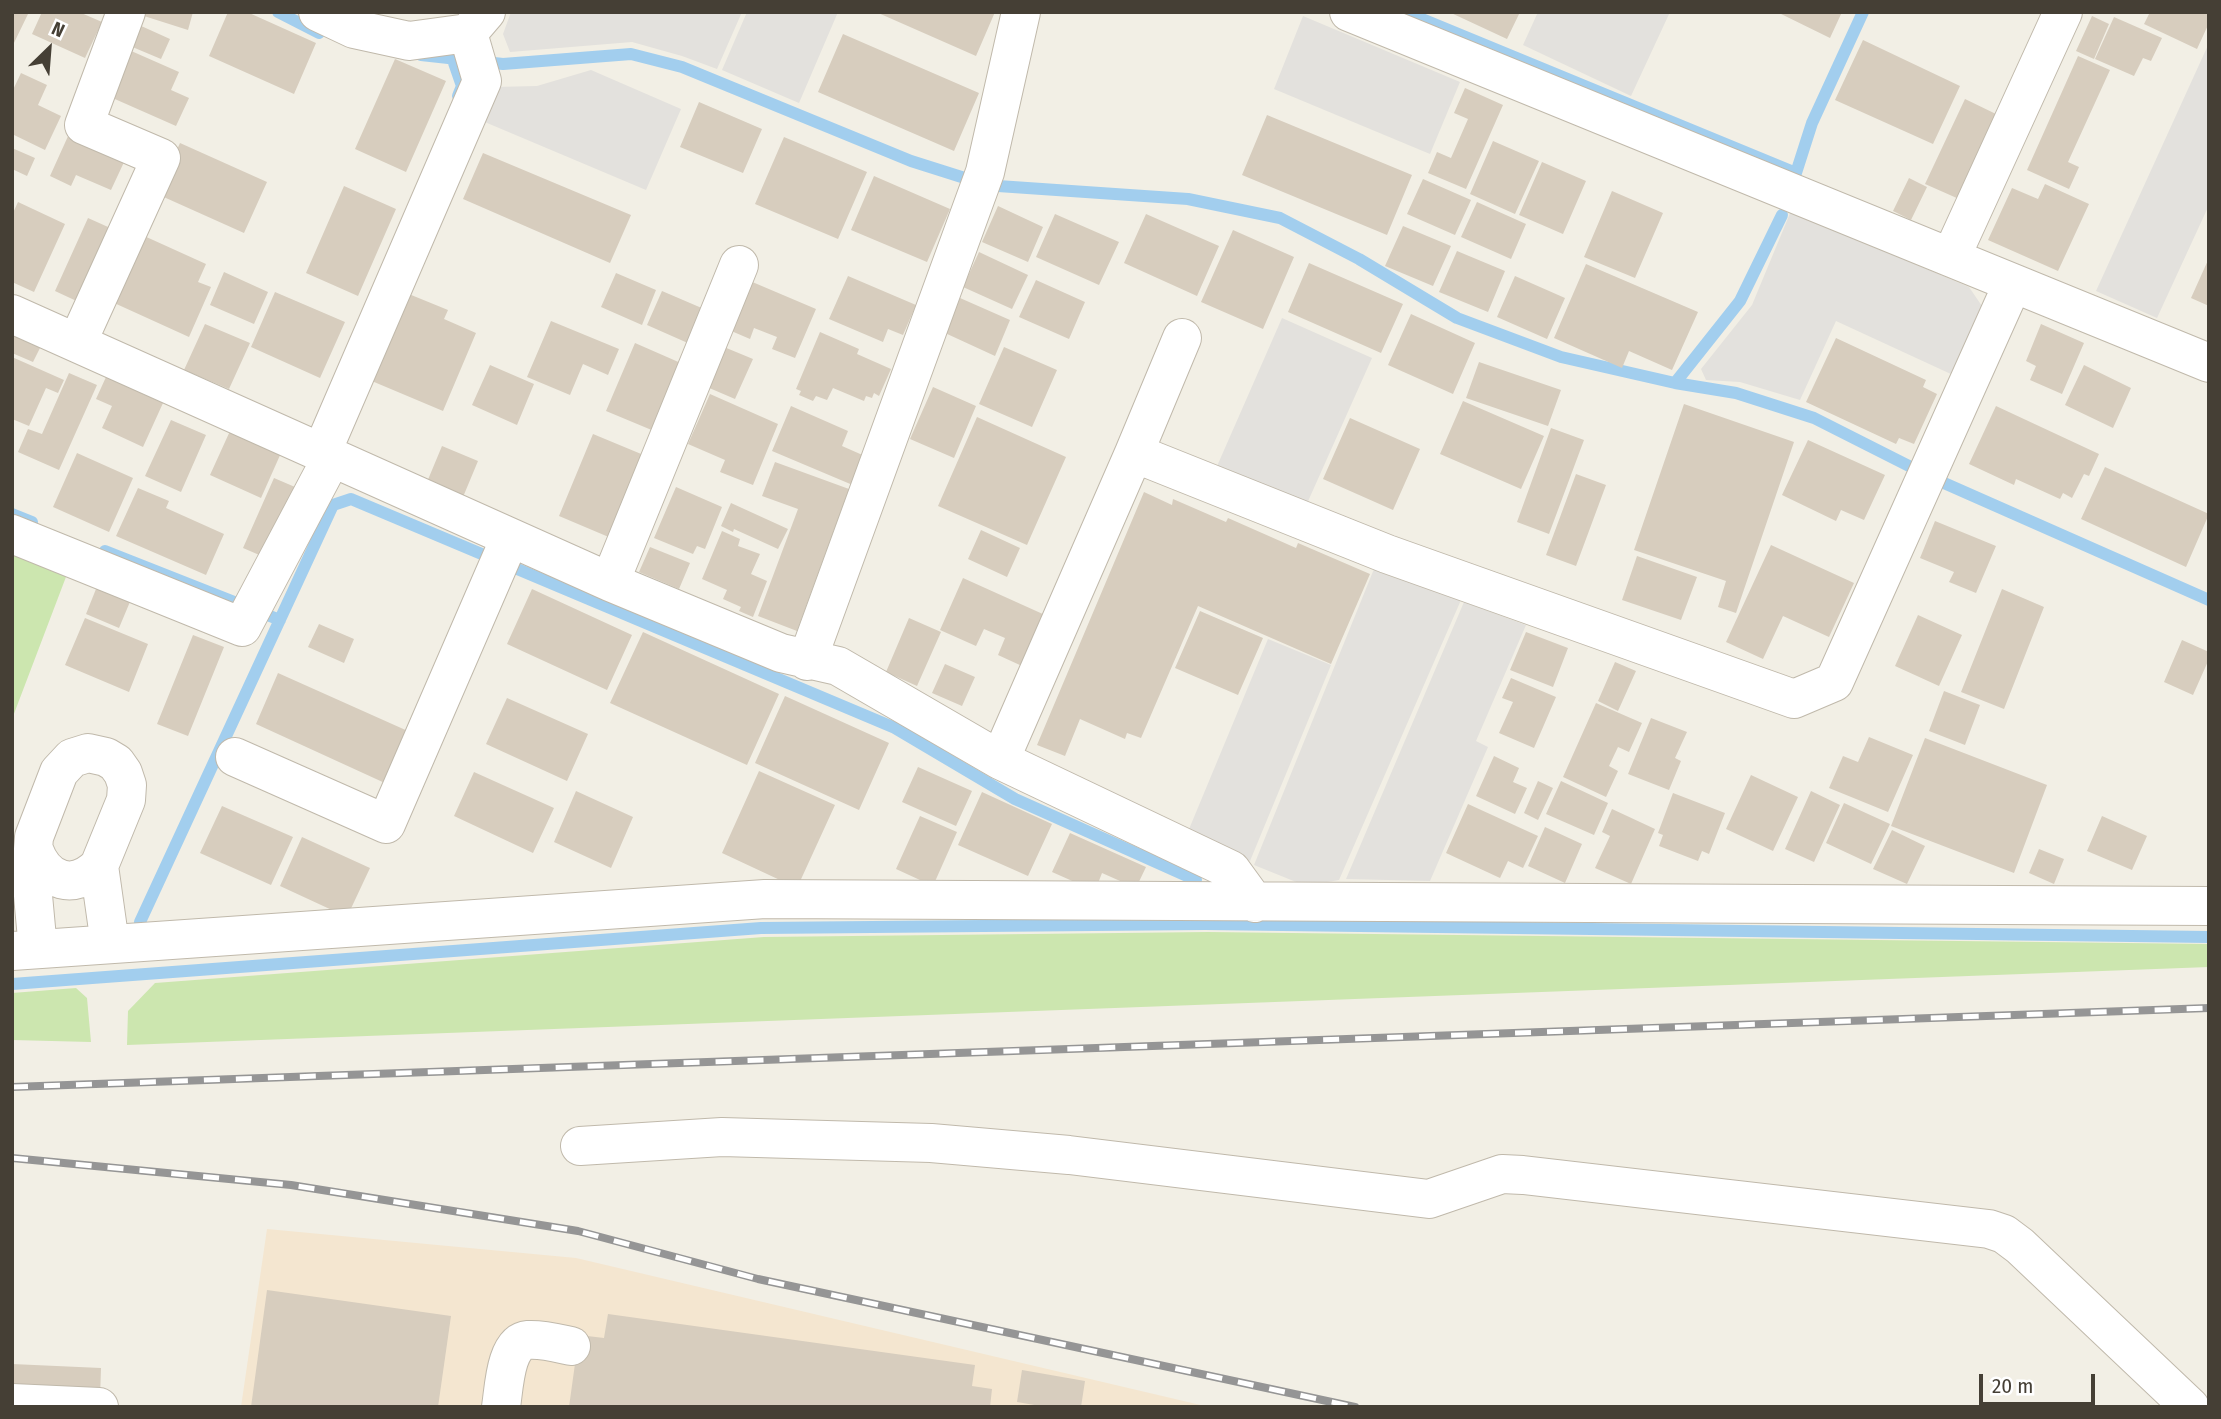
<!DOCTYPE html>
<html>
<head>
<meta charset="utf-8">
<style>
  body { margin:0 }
  #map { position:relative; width:2221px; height:1419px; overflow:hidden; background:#f2efe5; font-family:"Fira Sans Condensed",sans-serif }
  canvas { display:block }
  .frame { position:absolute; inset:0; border:14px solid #453f35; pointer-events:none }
  .north { position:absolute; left:14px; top:14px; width:70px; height:70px; -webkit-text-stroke:5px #fff; paint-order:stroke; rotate:25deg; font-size:19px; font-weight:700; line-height:28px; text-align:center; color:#453f35 }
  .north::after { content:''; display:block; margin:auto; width:24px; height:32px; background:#453f35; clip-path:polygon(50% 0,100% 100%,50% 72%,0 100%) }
  .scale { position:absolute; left:1979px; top:1374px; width:116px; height:32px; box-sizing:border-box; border:4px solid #453f35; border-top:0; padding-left:9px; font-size:21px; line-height:24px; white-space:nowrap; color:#453f35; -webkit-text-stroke:5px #fff; paint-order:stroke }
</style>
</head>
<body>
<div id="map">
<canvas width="2221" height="1419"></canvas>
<div class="frame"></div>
<div class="north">N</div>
<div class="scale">20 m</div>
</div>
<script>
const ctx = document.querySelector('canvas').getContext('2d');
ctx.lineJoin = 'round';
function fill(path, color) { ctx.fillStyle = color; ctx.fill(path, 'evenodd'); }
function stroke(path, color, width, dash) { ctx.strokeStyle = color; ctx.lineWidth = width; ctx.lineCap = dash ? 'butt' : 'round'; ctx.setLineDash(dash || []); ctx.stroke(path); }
fill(new Path2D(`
  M267,1229L576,1258L1209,1407H241Z`), '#f4e6d0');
fill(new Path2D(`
  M12,547L69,569L12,719Z
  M1208,932L2209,944V967L127,1045L128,1011L155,983L764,937Z
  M76,988L87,998L91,1042L12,1040V993Z`), '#cce6af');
fill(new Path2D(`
  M511,12H742L717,69L682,56L632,42L510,52L503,34Z
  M747,12H838L799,103L722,70Z
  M1538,12H1670L1631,96L1523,45Z
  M1303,16L1460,82L1430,154L1274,89Z
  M2209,43V205L2157,318L2096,291Z
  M591,70L681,109L646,190L480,120L494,87L537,86Z
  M1791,211L1969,287L1984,309L1953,375L1836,321L1800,400L1740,382L1706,380L1701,369L1752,305Z
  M1282,318L1372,358L1305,508L1214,473Z
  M1374,569L1461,600L1339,880L1306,886L1254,865Z
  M1464,602L1526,625L1476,741L1488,747L1430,881L1346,879Z
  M1268,639L1331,665L1250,861L1187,834Z`), '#e3e1dd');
stroke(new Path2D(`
  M278,12L319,33
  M1405,12L1796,173L1812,123L1863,12
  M421,55L503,64L631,54L682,67L911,161L971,180
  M453,60L462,86L458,96
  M998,186L1188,199L1280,218L1359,259L1457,318L1561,357L1675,383L1736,393L1814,418L1909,466
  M1675,383L1740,301L1782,215
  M1944,483L2209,600
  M12,514L32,522
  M105,551L280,620
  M140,922L333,505L351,499L895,728L1015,799L1196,880
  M12,984L761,928L1205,924L2209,937`), '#a2ceee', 12);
fill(new Path2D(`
  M12,12L28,14L12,47Z
  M42,12H79L102,22L85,58L32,34Z
  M146,12H193L188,30L144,16Z
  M228,12H247L316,43L294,94L209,56Z
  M876,12H995L976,56Z
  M1449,12H1520L1507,39Z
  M1777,12H1842L1830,38Z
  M2150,12H2209V23L2197,49L2144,24Z
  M2092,16L2109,24L2094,59L2076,51Z
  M2114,17L2162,38L2151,61L2143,58L2134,76L2095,59Z
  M139,25L170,39L161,59L130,46Z
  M843,34L979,93L954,151L818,92Z
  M1863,40L1960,86L1933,144L1835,100Z
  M129,50L179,72L171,90L189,98L176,126L108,96Z
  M2078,56L2110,70L2068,162L2079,167L2069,189L2027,170Z
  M395,59L446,81L406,172L355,149Z
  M21,73L47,85L38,105L61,116L45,150L12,134V92Z
  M1465,88L1503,105L1466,189L1428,173L1437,152L1451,158L1468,119L1454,113Z
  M1965,99L1998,115L1959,199L1925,184Z
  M699,102L762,129L743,173L680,147Z
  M1267,115L1412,175L1387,235L1242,175Z
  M69,134L125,160L111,190L76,175L71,186L50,176Z
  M784,137L867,172L838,239L755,204Z
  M1493,141L1539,161L1515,214L1470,194Z
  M180,143L267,182L244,233L157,194Z
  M12,148L35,158L27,176L12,169Z
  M483,153L631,215L610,263L463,199Z
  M1542,162L1586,181L1563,234L1519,215Z
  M874,176L950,209L927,262L851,230Z
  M1909,178L1927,187L1911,220L1893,211Z
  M1423,179L1471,200L1455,235L1407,214Z
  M2045,184L2089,204L2058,271L1988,240L2012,188L2038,199Z
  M344,186L396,209L358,296L306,273Z
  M1612,191L1663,213L1635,278L1584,257Z
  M18,202L65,224L34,292L12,282V215Z
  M1477,202L1526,224L1511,259L1461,237Z
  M998,206L1043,227L1028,262L982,242Z
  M1055,214L1119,242L1099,285L1036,257Z
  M1146,214L1219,246L1197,296L1124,263Z
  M88,218L117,231L83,304L55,291Z
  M1403,226L1451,246L1433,286L1385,266Z
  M1233,230L1294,257L1263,329L1201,302Z
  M142,235L206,264L198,282L211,287L189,337L112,302Z
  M1457,251L1505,271L1488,312L1439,292Z
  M979,252L1028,275L1012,309L963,287Z
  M2209,258V306L2191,298Z
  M1309,263L1403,304L1381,353L1288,312Z
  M1586,264L1698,312L1672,370L1629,351L1622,368L1554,338Z
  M224,272L268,292L254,324L210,305Z
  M616,273L656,290L642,325L601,307Z
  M848,276L916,305L903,335L888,329L883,342L829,319Z
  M1515,276L1565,298L1547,339L1497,317Z
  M1036,280L1085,302L1069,339L1019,317Z
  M750,281L816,309L795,358L772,349L777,337L754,328L750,339L729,330Z
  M399,290L448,310L444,319L476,333L443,411L367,379Z
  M662,291L704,309L690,344L647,325Z
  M275,292L345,322L320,378L251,347Z
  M960,298L1010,320L995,356L945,333Z
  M1411,314L1475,343L1453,394L1388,365Z
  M551,321L619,349L608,375L583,364L570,395L527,377Z
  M205,324L250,343L229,389L184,370Z
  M2041,324L2084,343L2062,394L2030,380L2036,366L2026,361Z
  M820,332L859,349L857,354L891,369L879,396L874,393L872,398L866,396L864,401L833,388L827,400L816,396L813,401L799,395L801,391L796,389Z
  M12,333L41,346L33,362L12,353Z
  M1836,338L1926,380L1923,387L1937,394L1914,444L1899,438L1896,444L1806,402Z
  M635,343L683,364L654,431L606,411Z
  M724,347L753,359L735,399L707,387Z
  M1004,347L1057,370L1032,427L979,404Z
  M12,357L64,380L58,393L46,388L29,426L12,419Z
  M1479,362L1561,390L1548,426L1466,398Z
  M490,365L534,384L517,425L472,405Z
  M2084,365L2131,388L2113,428L2065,405Z
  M69,373L97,385L59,470L18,452L28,429L42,434Z
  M106,377L163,403L143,447L102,428L112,406L96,399Z
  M933,387L976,406L954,458L910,439Z
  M710,394L778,424L753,485L720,472L725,460L688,444Z
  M1463,401L1544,436L1521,489L1440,454Z
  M1684,404L1794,442L1736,613L1718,607L1726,581L1634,550Z
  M791,406L848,431L842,446L867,457L855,486L772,451Z
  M1996,406L2099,454L2089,476L2084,474L2072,498L2063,493L2060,499L2016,479L2014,485L1969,464Z
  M977,417L1066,457L1027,545L938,506Z
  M1350,418L1420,449L1393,510L1323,479Z
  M171,420L206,435L181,492L145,476Z
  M1551,428L1584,440L1549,534L1517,522Z
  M230,431L281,453L261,498L210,475Z
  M593,434L646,456L611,538L559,516Z
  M1808,440L1885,475L1864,520L1841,510L1836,521L1782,495Z
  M442,446L478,461L463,497L427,482Z
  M77,453L133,478L109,532L53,507Z
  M775,462L849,489L797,631L758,616L798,509L762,496Z
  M2105,467L2209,514L2186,567L2081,519Z
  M1576,474L1606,485L1576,566L1546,555Z
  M274,478L302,490L271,560L243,548Z
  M676,487L722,507L705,549L697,546L693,554L654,538Z
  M138,488L169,501L166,508L224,534L206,575L116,536Z
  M1144,492L1172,505L1173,499L1226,522L1228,518L1296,548L1298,543L1370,574L1331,664L1198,606L1141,738L1127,733L1125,739L1080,719L1065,756L1037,745Z
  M731,503L788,529L778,549L734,529L733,532L721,526Z
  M1935,521L1996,546L1976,593L1949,582L1954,572L1920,558Z
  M981,530L1020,548L1007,577L968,559Z
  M722,531L740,539L738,546L760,554L751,574L767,581L753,617L739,611L741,607L723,599L727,590L702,579Z
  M1771,545L1854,583L1829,637L1783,616L1763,659L1726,642Z
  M650,547L690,563L679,589L639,572Z
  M1637,556L1697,577L1681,620L1622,600Z
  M963,578L1045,615L1022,666L998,655L1005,638L984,629L976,646L940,630Z
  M98,584L132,597L119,628L86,614Z
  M532,589L632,635L607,690L507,644Z
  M2002,589L2044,607L2004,709L1961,692Z
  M1200,611L1263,638L1238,695L1175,668Z
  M1918,615L1962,635L1939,686L1895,666Z
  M85,618L148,644L129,692L65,665Z
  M909,618L941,632L917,686L886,672Z
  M319,624L354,639L344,663L308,647Z
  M643,632L779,694L747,765L610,703Z
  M1526,632L1568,648L1553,687L1510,670Z
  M193,635L224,647L188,736L157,724Z
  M2182,640L2209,652V659L2193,695L2164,682Z
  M1615,662L1636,671L1618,711L1598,701Z
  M945,664L975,677L962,706L932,693Z
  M278,673L410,732L387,784L256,724Z
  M1511,678L1556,697L1534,748L1499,733L1513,702L1502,698Z
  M1944,691L1980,705L1965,745L1929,731Z
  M785,696L889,743L859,810L755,763Z
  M507,698L588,734L567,781L486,744Z
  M1596,703L1642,723L1629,752L1618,747L1609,766L1618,771L1606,797L1563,777Z
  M1651,718L1687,732L1675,758L1681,761L1669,790L1628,774Z
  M1869,737L1913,755L1888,812L1829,788L1843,756L1858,762Z
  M1925,738L2047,785L2014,873L1891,826Z
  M1494,756L1519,768L1513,782L1527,788L1515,814L1476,796Z
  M918,767L972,791L956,826L902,802Z
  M759,771L835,805L797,888L722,853Z
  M474,772L554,808L533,853L454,816Z
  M1751,775L1798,797L1773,851L1726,829Z
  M1538,781L1553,788L1538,820L1524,813Z
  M1561,781L1608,803L1594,835L1546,814Z
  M576,791L633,817L611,868L554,842Z
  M1811,791L1840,805L1814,862L1785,849Z
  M982,792L1052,824L1028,876L958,845Z
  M1673,793L1725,813L1709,854L1702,851L1698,861L1659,846L1663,835L1658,833Z
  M1844,803L1890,824L1871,864L1826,843Z
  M1468,804L1538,836L1523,868L1508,861L1500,878L1446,853Z
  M222,806L293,837L271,885L200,853Z
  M1612,809L1655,829L1631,884L1595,868L1610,836L1602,832Z
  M920,816L957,832L933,886L896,869Z
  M2102,816L2147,836L2132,870L2087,851Z
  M1545,827L1582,844L1565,883L1528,866Z
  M1892,830L1925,846L1907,884L1873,869Z
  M1070,833L1146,867L1136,888L1102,873L1095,891L1052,872Z
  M302,837L370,868L347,917L280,886Z
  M2039,849L2064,859L2054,884L2029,873Z
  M267,1290L451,1316L438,1407H251Z
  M608,1314L975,1365L972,1386L992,1389L990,1407H569L579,1335L604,1338Z
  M12,1364L101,1368L100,1399L12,1394Z
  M1022,1370L1085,1381L1081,1407H1046L1017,1402Z`), '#d7cdbe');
const minor = new Path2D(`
  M318,12L354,29L409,41L468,33L486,12
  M1349,12L2209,363
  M1951,257L2063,12
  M12,314L610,582L781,653L838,666L1000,760L1231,870L1255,903
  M77,343L161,158L84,125L126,12
  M1134,453L1182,338
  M321,454L482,81L468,33
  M12,534L242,627L331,459
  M610,582L739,265
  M807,661L985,172L1021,12
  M235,757L386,824L510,538
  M1000,760L1134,453L1387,554L1794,699L1834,682L2013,283
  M34,850C46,882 74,891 99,866
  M38,949L31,874L34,837L59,772L72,758L88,753L106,757L116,763L123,773L127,785L126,800L99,866L110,944
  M12,951L765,899L2209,906
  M580,1146L722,1137L931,1143L1069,1155L1429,1199L1502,1174L1523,1175L1989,1229L2004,1234L2020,1246L2190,1407
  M12,1403L99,1407
  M501,1407C504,1389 505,1342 528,1340C542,1339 557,1343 571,1346`);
stroke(minor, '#c0b9ab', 40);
stroke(minor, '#fff', 38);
const rail = new Path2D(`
  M12,1087L2209,1008
  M12,1158L291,1185L578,1231L758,1279L1355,1407`);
stroke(rail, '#959595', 8);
stroke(rail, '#fff', 5, [16]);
</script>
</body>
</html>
